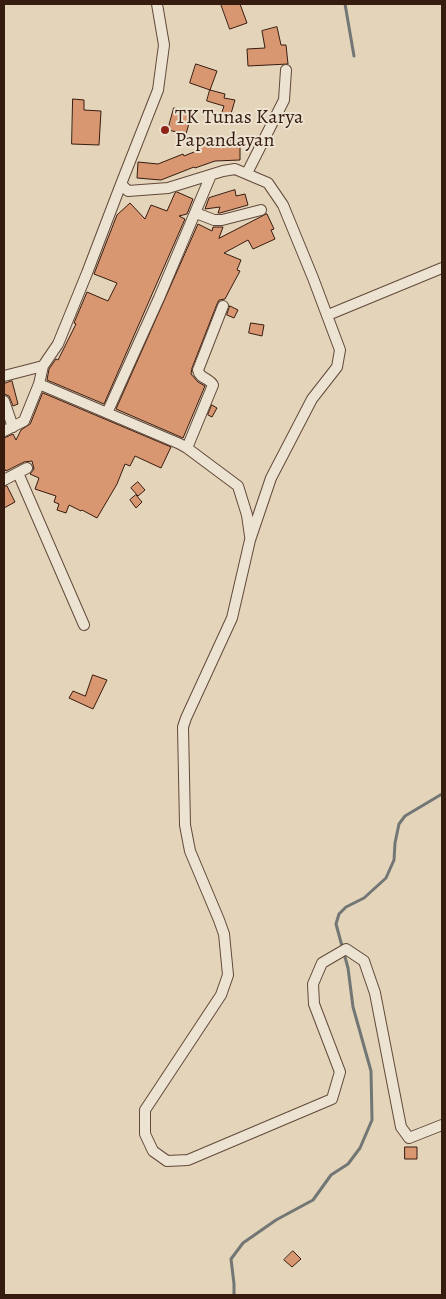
<!DOCTYPE html>
<html>
<head>
<meta charset="utf-8">
<style>
  body { margin:0 }
  #map { position:relative; width:446px; height:1299px; overflow:hidden; background:#e4d4b9; font-family:Alegreya,serif }
  canvas { display:block }
  .frame { position:absolute; inset:0; border:5px solid #361b0f; pointer-events:none }
</style>
</head>
<body>
<div id="map">
<canvas width="446" height="1299"></canvas>
<div class="frame"></div>
</div>
<script>
const ctx = document.querySelector('canvas').getContext('2d');
ctx.lineJoin = 'round';
function stroke(path, color, width, dash) { ctx.strokeStyle = color; ctx.lineWidth = width; ctx.lineCap = dash ? 'butt' : 'round'; ctx.setLineDash(dash || []); ctx.stroke(path); }
function fill(path, color) { ctx.fillStyle = color; ctx.fill(path, 'evenodd'); }
function drawText(font, color, halo, rows, align = 'center') {
  ctx.font = font + ' Alegreya,serif'; ctx.lineWidth = 4; ctx.setLineDash([]); ctx.textBaseline = 'middle'; ctx.strokeStyle = halo; ctx.fillStyle = color; for (const [text, x, y, turn = 0] of rows) {
    ctx.save(); ctx.translate(x, y); ctx.rotate((+turn || 0) * Math.PI / 180); ctx.textAlign = isNaN(turn) ? turn : align; if (halo) ctx.strokeText(text, 0, 0); ctx.fillText(text, 0, 0); ctx.restore();
  }
}
stroke(new Path2D(`
  M345,4L354,56
  M234,1295V1284L231,1259L243,1243L276,1220L313,1200L331,1175L348,1164L360,1148L372,1120L371,1071L353,1007L348,968L336,924L339,914L346,907L364,898L386,878L394,860L395,843L399,824L405,816L442,794`), '#727776', 3);
const building = new Path2D(`
  M221,4H240L247,23L230,29Z
  M277,27L281,45H286L288,64L248,66L247,49L265,48L262,31Z
  M196,64L217,71L210,90L190,83Z
  M210,90L225,94L224,98L235,100L230,117L221,115L224,106L207,101Z
  M73,99L84,100V110L101,111L99,145L72,144Z
  M174,108L192,113L186,134L168,130Z
  M208,137L209,141L240,140V160L215,161L195,168L194,167L161,180L137,178L138,162L158,164L183,154L184,156L199,150L196,142Z
  M235,190L236,196L245,194L248,205L220,213H218L220,207L205,209L209,198Z
  M177,192L193,199L187,214L179,216L185,219L104,404L47,380L49,369L56,359L58,360L76,324L74,323L87,292L108,301L117,283L94,274L117,215L130,203L145,219L151,205L167,211L175,193Z
  M267,214L274,229L271,230L275,239L253,249L248,240L224,253L241,260L237,270L240,271L225,299L219,300L217,304L192,368L191,374L198,382L205,386L183,438L116,409L198,224L212,231L213,227H223L219,238Z
  M230,306L238,310L234,318L227,315Z
  M251,323L264,325L262,336L249,333Z
  M12,381L18,404L13,406L9,396L4,394V384Z
  M43,393L171,447L161,468L135,456L130,466L125,464L117,484L97,518L82,510L81,511L69,505L66,513L57,510L59,504L54,502L56,496L35,489L39,478L30,474L34,469L32,461L24,462L6,471L4,468V438L13,434L16,440L21,430L30,424Z
  M212,405L217,408L212,417L208,415Z
  M138,482L145,490L138,496L131,488Z
  M7,486L15,502L4,508V487Z
  M136,495L142,502L136,508L130,500Z
  M93,675L107,680L93,709L69,698L73,691L85,696Z
  M405,1147H417V1159H405Z
  M293,1251L301,1259L292,1267L284,1260Z`);
fill(building, '#d99771');
stroke(building, '#361b0f', 1);
const street = new Path2D(`
  M157,4L164,45L158,90L121,184L128,191L168,188L223,171L235,169L268,183L283,205L313,278L340,350L337,367L312,399L271,478L250,540L232,618L186,718L183,727L185,825L190,851L219,920L224,934L228,975L221,995L145,1110V1134L153,1151L167,1161L188,1160L332,1099L340,1072L314,1004L313,984L322,963L346,949L364,961L375,993L401,1127L409,1138L442,1125
  M247,173L284,100L286,70
  M196,213L214,220H222L261,210
  M328,315L442,268
  M4,376L43,366L58,344L87,273L121,184
  M39,384L180,444L187,448L238,486L247,515L250,536
  M4,401L13,427
  M107,413L159,298L211,175
  M4,431L24,421L39,384L43,366
  M187,448L213,385C209,378 199,378 198,370L223,306
  M18,473L84,625
  M4,480L27,468`);
stroke(street, '#62493a', 12);
stroke(street, '#ede3d2', 10);
for (const [x, y, r, color] of [
  [165,130,5,"#8f2418"]
]) { const dot = new Path2D(); dot.arc(x, y, r, 0, 2 * Math.PI); ctx.fillStyle = color; ctx.fill(dot); stroke(dot, '#ede3d2', 2); }
drawText('20px', '#361b0f', '#ede3d2', [
  ["TK Tunas Karya",175,118],
  ["Papandayan",175,141]
], 'left');
</script>
</body>
</html>
